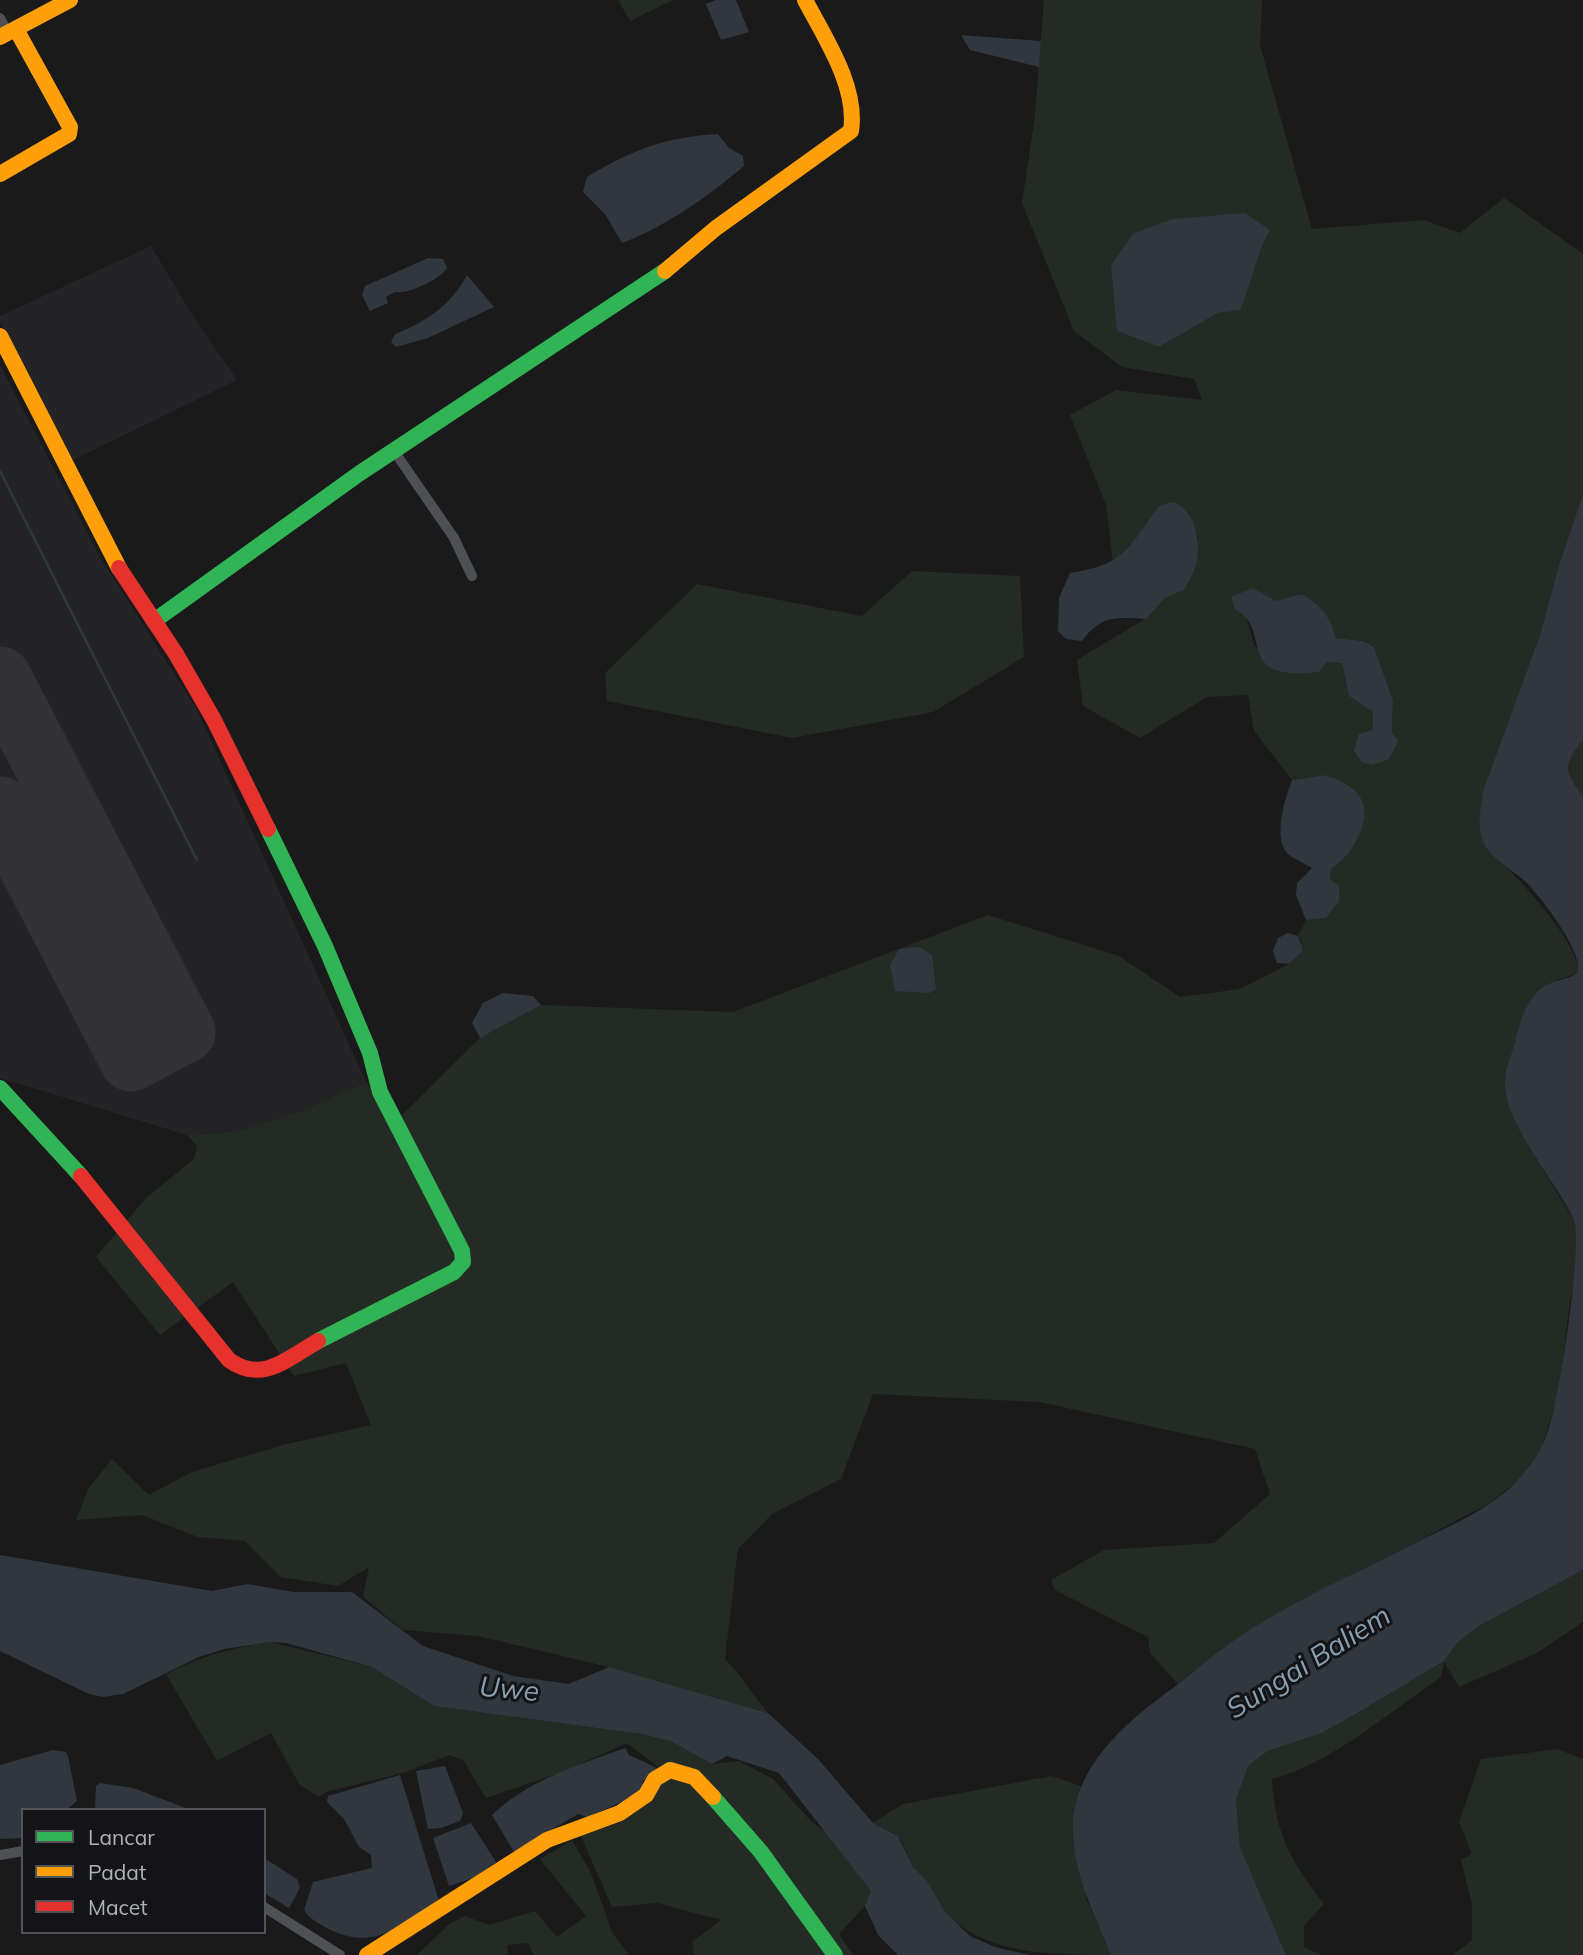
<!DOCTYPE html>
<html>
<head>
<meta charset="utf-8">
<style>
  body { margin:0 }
  #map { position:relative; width:1583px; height:1955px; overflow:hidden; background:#1a1a1b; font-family:Mulish,sans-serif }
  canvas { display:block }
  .legend { position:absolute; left:21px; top:1808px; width:245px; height:126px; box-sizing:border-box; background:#141416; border:2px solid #515358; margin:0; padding:9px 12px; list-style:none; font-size:21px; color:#adb1ba }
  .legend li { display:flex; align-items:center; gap:14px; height:35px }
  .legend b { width:35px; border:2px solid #515358 }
</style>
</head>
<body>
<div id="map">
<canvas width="1583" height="1955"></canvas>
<ul class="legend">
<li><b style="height:9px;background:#30b455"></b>Lancar</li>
<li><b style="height:9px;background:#ff9f0a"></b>Padat</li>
<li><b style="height:9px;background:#e5322d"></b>Macet</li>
</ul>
</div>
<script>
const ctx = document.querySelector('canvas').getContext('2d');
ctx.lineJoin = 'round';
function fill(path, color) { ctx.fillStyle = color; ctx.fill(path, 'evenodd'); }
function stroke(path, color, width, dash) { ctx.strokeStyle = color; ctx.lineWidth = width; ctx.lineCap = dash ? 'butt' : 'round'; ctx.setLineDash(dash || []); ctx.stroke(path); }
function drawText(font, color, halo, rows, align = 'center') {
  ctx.font = font + ' Mulish,sans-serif'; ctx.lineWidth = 6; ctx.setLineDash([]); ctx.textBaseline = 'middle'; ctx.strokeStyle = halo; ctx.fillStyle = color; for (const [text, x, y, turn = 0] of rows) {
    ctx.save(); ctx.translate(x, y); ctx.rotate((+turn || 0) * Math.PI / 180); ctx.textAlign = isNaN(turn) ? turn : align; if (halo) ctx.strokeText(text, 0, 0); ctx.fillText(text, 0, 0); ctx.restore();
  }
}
fill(new Path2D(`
  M151,246L191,313L237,380L71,461L0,322V316Z
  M0,365L100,557L197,710L366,1082L303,1110L237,1131L187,1135L0,1078Z`), '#242426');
fill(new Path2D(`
  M618,0H673L630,21Z
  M1044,0H1262L1260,45L1312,229L1424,220L1460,233L1504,198L1583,254V494L1559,565L1540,635L1483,791L1489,851C1510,868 1583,945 1578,973L1557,980L1519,1024L1508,1098L1528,1145L1575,1222L1578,1242V1265L1570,1301L1559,1393L1541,1449L1522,1477L1490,1503L1282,1612L1223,1648L1178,1684L1150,1653L1148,1637L1055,1590L1051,1580L1104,1550L1214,1543L1270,1494L1255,1449L1039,1402L873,1394L841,1479L772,1514L738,1549L725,1659C741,1675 753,1695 768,1713L609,1667L478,1636L403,1630L363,1597L369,1567L338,1586L281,1577L245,1541L198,1537L142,1515L76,1520L88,1489L112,1459L149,1495L192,1472L283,1445L371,1425L346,1363L294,1376L233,1282L160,1335L96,1257L146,1198L194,1159L197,1146L187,1135L237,1131L303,1110L366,1082L398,1119L480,1038L541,1005L733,1012L988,915L1119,956L1180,997L1240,989L1289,964L1302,942L1298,936L1306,920L1326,918L1331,869L1340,863L1355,791L1325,775L1292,780L1254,731L1248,695L1207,697L1140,738L1083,706L1077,660L1145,619L1165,598L1184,590L1198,537L1188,512L1170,502L1159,506L1131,548L1113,563L1106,505L1070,415L1116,390L1202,400L1194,379L1122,367L1074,331L1022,203L1035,115ZM1270,230C1256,256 1252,283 1240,309L1218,313L1159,347L1117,331ZM1302,594L1336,638L1363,641L1374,647L1393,700L1392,732L1398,741L1373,730V712L1349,696L1342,663L1255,647L1245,615Z
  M912,571L1020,576L1024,657L933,712L792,738L607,701L605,673L697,584L862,616Z
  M1583,740V796C1563,770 1562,765 1583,740Z
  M1583,1570V1622L1537,1653L1459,1687L1444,1662L1441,1677C1393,1710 1327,1766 1272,1779C1275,1833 1291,1862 1324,1904L1304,1926V1947L1321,1955H1286L1240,1847L1236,1799L1249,1765L1268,1751L1322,1733L1354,1715L1444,1661L1458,1642L1477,1627Z
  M271,1642L372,1667L434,1706L641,1734L670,1741L712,1764L739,1761L773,1779L808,1818L833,1839L871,1891L865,1906L839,1934L853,1955H694L692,1942L721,1920L657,1903L612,1907L576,1825L651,1799L661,1769L627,1743L560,1773L486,1798L463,1760L449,1755L406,1772L326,1792L319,1797L299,1784L271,1733L217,1761L166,1674C201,1656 232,1648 271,1642Z
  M1557,1749L1583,1759V1955H1453L1472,1940V1905L1461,1860L1472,1854L1459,1822L1481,1759Z
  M1051,1776L1081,1786L1075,1806L1086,1898L1111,1955C1053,1955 986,1955 946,1913C934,1899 926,1883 915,1869C908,1859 905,1843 897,1836C891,1830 880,1827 873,1823L903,1804Z
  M572,1840L591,1873L612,1932L629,1955H533L528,1943L507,1945L508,1955H417L449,1924L465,1916L489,1925L535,1911L557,1937L586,1916L540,1859Z`), '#242b25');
fill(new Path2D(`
  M716,0H736L749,32L721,40L706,4Z
  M961,35L1041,41L1039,67L970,50Z
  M718,134L729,148L743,156L744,166C707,197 667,226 622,243L605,214L583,192L587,177C632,150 665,137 718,134Z
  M1245,213L1270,230C1256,255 1252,283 1240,310L1218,313L1159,347L1117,331L1111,265L1133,234L1172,219Z
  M428,258L443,259L447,268C441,279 407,295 395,292L386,297L388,303L370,311L362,295L365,286Z
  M467,275L494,307L428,338L396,347L391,342L395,334C426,322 451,305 467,275Z
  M1583,494V740C1563,765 1563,770 1583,796V1570L1477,1627L1458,1642L1444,1661L1354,1715L1322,1733L1268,1751L1249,1765L1236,1799L1240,1847L1286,1955H1111C1094,1914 1072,1871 1073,1826C1074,1764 1131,1718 1177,1685C1192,1674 1206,1660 1222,1649C1277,1608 1343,1580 1403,1549C1443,1528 1494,1510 1523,1474C1536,1459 1545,1443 1550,1424C1560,1393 1583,1245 1574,1220C1557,1182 1504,1124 1505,1082C1505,1067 1513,1053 1516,1039C1519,1022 1528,998 1542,988C1553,980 1567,980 1578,973C1583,951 1543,901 1528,884C1514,870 1489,859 1482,839C1477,824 1481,807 1483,791L1540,635L1559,565Z
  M1170,502C1195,504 1202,544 1196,565C1194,573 1188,582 1184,590L1165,598L1146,619C1116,617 1101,615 1082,641L1066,639L1058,631L1059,598L1070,573C1127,564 1127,549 1159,506Z
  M1253,588L1276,601L1302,594C1321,606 1330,616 1336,638L1363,641L1374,647L1393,700L1392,732L1398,741L1389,759L1373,765L1362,762L1354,751L1359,734L1373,730V712L1349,696L1342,663L1326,662L1319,672C1231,682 1275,631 1235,609L1231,597Z
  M1325,775C1338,780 1354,785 1361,799C1373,821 1350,858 1331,869L1330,879L1339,886V901L1326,918L1306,920L1296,895L1297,883L1312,868C1305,863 1293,859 1287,853C1273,837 1285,798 1292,780Z
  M1288,933L1298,936L1303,950L1289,964L1277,963L1273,951L1278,938Z
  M920,947L932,955L936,990L929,993L895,991L890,965L899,949Z
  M503,993L533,996L541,1005L480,1038L472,1023L483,1003Z
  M0,1555L212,1591L247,1584L294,1592H352L423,1646L513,1676L569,1684L609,1667L768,1713L818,1759L873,1823L898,1836L913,1867L927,1881L945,1912L970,1936L995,1947L1029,1955H898L878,1935L865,1906L871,1891L779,1773L727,1756L712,1764L670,1741L641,1734L434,1706L372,1667L286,1643L271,1642L224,1649L199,1657L123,1694L103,1697L89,1694L0,1651Z
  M625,1748L629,1755L657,1768L654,1776L642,1781L645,1792L587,1817L578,1814L514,1852L492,1815C527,1781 580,1764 625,1748Z
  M53,1750L66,1752L68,1756L77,1801L66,1810H23V1838L0,1839V1765Z
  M445,1766L463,1813L460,1821L441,1828L428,1829L416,1771Z
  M400,1775L439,1901C399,1927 373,1953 325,1927C317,1922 309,1919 304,1910L313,1882L372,1868L371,1855L359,1847L344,1819L327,1802L328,1796Z
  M100,1783L133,1788L191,1810H95L96,1786Z
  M471,1823L496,1862L476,1877L449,1886L433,1838Z
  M264,1858L297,1879L300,1888L289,1908L264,1893Z`), '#30373e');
stroke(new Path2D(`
  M0,471L197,860`), '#30373e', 2.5);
stroke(new Path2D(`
  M0,678L184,1032L131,1060L0,808`), '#323234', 63);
stroke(new Path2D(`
  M0,18L8,33
  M394,451L454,538L472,576
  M0,1855L23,1851
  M264,1907L340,1955`), '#4f5053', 10);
stroke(new Path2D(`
  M154,621L360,473L665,271
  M268,829L325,946L370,1053L380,1092L462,1251L463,1262L454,1272L318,1341
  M0,1088L81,1176
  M713,1797L761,1852L835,1955`), '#30b455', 16);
stroke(new Path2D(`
  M0,37L70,0
  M0,174L69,134L70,127L16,29
  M665,271L716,228L851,131C858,87 825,38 805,0
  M0,336L119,568
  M367,1955L547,1840L620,1813L646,1795L655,1779L670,1770L694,1777L713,1797`), '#ff9f0a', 16);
stroke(new Path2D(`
  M119,568L176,654L214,720L268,829
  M81,1176L229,1360C262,1384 287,1359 318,1341`), '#e5322d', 16);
drawText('italic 28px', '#889eb1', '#141416', [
  ["Sungai Baliem",1309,1663,-32],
  ["Uwe",509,1690,5]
]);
</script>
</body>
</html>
